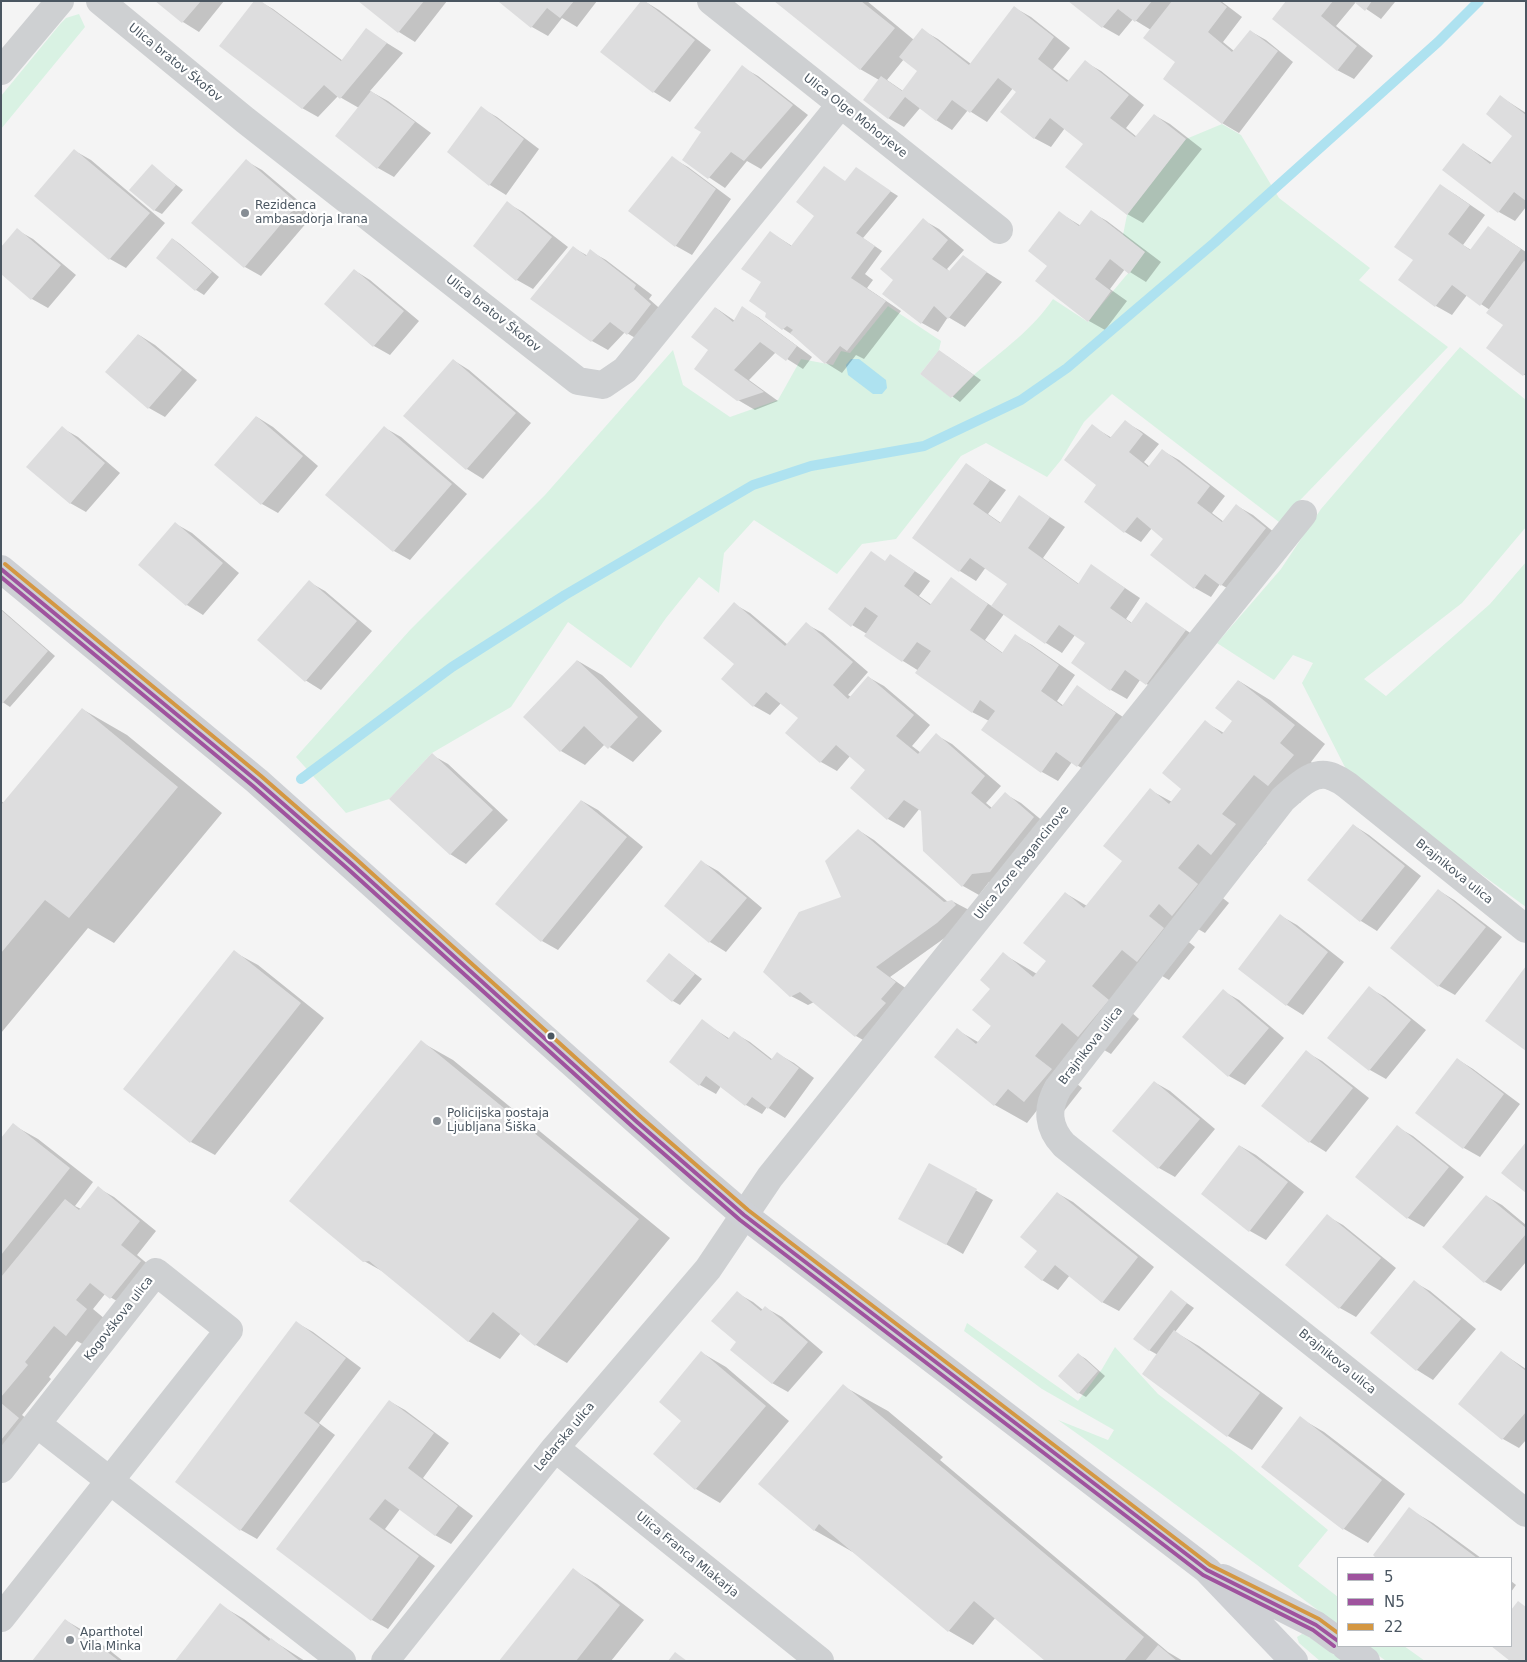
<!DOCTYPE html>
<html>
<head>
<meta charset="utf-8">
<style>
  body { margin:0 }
  #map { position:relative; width:1527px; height:1662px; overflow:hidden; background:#f4f4f4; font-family:"DejaVu Sans",sans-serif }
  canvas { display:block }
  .frame { position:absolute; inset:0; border:2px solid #4a5661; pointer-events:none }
  .legend { position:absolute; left:1337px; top:1557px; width:175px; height:90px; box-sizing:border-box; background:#fff; border:1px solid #b7bbc0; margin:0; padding:6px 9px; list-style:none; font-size:15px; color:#4a5661 }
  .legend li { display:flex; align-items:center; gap:10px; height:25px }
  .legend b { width:25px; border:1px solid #b7bbc0 }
</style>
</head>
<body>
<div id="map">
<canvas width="1527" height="1662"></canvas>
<div class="frame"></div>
<ul class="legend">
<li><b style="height:6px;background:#9f539e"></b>5</li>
<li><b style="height:6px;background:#9f539e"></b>N5</li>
<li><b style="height:6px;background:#d49742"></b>22</li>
</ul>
</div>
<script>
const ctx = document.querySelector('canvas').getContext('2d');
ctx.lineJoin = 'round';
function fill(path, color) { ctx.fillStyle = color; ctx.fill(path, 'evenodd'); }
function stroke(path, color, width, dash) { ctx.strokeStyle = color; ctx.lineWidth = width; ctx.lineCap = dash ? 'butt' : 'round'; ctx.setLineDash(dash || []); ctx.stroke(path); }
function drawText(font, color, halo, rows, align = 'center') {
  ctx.font = font + ' "DejaVu Sans",sans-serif'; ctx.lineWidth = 4.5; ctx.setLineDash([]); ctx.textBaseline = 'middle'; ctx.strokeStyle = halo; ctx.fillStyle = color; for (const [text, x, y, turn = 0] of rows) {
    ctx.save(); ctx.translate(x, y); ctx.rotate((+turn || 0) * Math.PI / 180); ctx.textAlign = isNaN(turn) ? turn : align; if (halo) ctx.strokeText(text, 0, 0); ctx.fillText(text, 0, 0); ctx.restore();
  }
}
fill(new Path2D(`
  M79,14L85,27L1,129V96L61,23L66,18Z
  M1222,124L1241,135L1279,198L1370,268L1359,280L1448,347L1279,522L1112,394L1084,422L1061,460L1047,477L986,443L961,456L896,539L862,544L837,574L754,520L724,553L719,593L699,577L666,618L631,668L568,622L511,707L432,753L389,799L346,813L296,757L410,630L545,495L673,350L683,385L730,417L778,400L801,359L833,365L841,351L850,353L888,306L941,341L939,350L920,374L952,398C960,390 967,381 976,373C1003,350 1033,329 1053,299L1088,322C1106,298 1127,276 1145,252L1123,235L1127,215L1186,139Z
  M1460,347L1526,400V527L1462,603L1364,679L1386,696L1490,604L1526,562V907L1351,779L1302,683L1313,663L1293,655L1274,680L1217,643L1281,569L1321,509Z
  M967,1323L1078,1401L1102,1369L1115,1347L1158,1394L1234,1452L1328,1530L1298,1566L1338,1597V1625L1156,1490L1058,1420L1108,1440L1114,1430L1042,1389L964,1331Z
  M1302,1634L1306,1635L1344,1661H1320L1299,1643L1297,1637Z
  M1366,1646H1404L1425,1661H1386Z`), '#d9f2e3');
fill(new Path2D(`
  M851,359H859L886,380L887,388L882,394H873L848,375L846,365Z`), '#aee2f0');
fill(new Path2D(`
  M157,1H224L199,32L183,22Z
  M259,1L273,9L343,61L366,30L403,53L370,91L388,101L431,133L394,177L378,168L337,136L359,108L338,96L318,117L302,108Z
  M360,1H447L415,42L399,32Z
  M502,1H597L577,27L562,18L548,36L532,27Z
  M644,1L659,10L711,50L670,102L654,92L602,52Z
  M776,1H867L914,40L922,30L938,39L971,64L1015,8L1031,17L1070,48L1053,69L1069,81L1085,62L1101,71L1144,105L1126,128L1137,137L1154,115L1170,124L1202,149L1143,223L1127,214L1085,144L1065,128L1051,147L1034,138L1018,91L1013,88L987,122L968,110L952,130L936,120L920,108L904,127L888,118L879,80L860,69ZM904,59L919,71L903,91L887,80Z
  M1070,1H1221L1242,17L1223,42L1234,51L1250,31L1266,40L1293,62L1239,133L1222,123L1151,30L1133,19L1119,36L1103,27Z
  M1288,1H1394L1395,2L1381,19L1356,2L1336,26L1373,56L1354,79L1337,70Z
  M742,67L758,76L808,115L761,169L747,161L725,188L683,160L703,132Z
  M1501,97L1526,113V207L1515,221L1499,212L1463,144L1492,163L1514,135Z
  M481,108L497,117L539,149L506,195L490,185L449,152Z
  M75,151L91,160L165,223L126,268L110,259Z
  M672,158L688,167L731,199L692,255L676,246L630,211Z
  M246,161L262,170L314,214L261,276L245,267Z
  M152,166L183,190L162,214L154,210Z
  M863,174L898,196L863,238L882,251L865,274L873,280L867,288L901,311L864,359L856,355L842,373L826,363L794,336L782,328L762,282L770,232L792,246L846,182Z
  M1440,185L1456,195L1485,215L1463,245L1471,250L1488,227L1526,252V376L1488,348L1505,325L1490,310L1467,295L1452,315L1436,306L1400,280L1414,260Z
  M507,203L523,212L568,247L533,289L517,280Z
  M1091,212L1107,221L1161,262L1146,282L1125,269L1110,289L1127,301L1105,330L1089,321L1048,266L1060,213L1081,226Z
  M923,220L939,229L964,250L947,269L950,272L963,257L1002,282L965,327L948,317L938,332L922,323L884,294L895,280Z
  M17,230L33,239L76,275L48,308L32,299L1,273Z
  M173,239L180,244L219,277L204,295L196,290L158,258Z
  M574,248L588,256L590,251L606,260L652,295L649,299L666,314L644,343L625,332L608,350L592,341Z
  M354,270L370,280L419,321L390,355L374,346Z
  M716,308L735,321L743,308L758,317L812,357L803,369L776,352L749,380L778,401L755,410L738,400L709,349Z
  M139,335L155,345L197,380L165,417L149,408Z
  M947,356L981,380L960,402L922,374Z
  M453,360L469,370L531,423L483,479L467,469L405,416Z
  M257,417L273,427L318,466L278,513L262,504Z
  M1125,422L1141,431L1159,444L1144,462L1150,467L1163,451L1179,460L1225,496L1212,513L1224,522L1237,506L1253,515L1281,538L1237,594L1220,584L1211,597L1195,588L1165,538L1152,528L1141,542L1125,532L1085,501L1098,485L1092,426L1112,438Z
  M62,428L78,437L120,473L86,512L70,503Z
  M385,428L401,437L467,494L410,560L394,551L327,494Z
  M966,464L1006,490L988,514L1001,523L1020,497L1065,527L1043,558L1079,584L1092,566L1140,598L1126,619L1132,623L1146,604L1201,640L1163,694L1140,680L1127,699L1111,690L1073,663L1087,643L1075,635L1062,653L1046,643L1004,614L985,640L1003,653L1016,636L1032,645L1075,675L1057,701L1064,706L1078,687L1132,723L1094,776L1072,762L1058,781L1042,772L989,721L972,712L919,671L903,661L866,635L867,634L852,625L871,553L886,562L890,555L930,581L919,596L932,605L951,579L993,607L1009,584L986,567L976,581L960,571L913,538Z
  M176,524L192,533L239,573L203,615L187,605L140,565Z
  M309,582L325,591L372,631L321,690L305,680Z
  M734,604L750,613L788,645L806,624L823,633L868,672L848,695L851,697L868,677L884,686L930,725L912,746L921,753L936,735L952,744L1001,786L986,803L992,808L1005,794L1021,803L1050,827L1006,881L989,882L979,895L963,886L923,810L920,808L904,828L888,819L867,770L850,756L837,771L821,762L800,718L781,703L770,715L754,706L736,664Z
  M1,609L55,656L10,707L1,701Z
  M578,661L602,675L662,731L633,762L605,744L585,765L561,751Z
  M1239,681L1270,700L1325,744L1311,762L1324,774L1300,803L1285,794L1253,833L1267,843L1243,872L1209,887L1229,903L1205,933L1189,924L1180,935L1195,947L1169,980L1152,970L1123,1005L1139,1019L1111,1054L1092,1043L1066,1075L1082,1088L1057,1120L1038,1109L1027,1123L995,1105L936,1057L957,1030L978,1042L992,1025L991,989L1003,954L1037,974L1047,961L1065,893L1087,906L1124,861L1150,790L1172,802L1183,789L1205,722L1224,733L1234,721Z
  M82,709L127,735L222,813L114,943L88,928L1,1033V801L4,803Z
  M432,755L448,764L508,820L466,864L450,854Z
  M582,801L598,810L643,847L558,950L542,941Z
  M1353,825L1369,835L1421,876L1377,931L1361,921Z
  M858,830L874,840L948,902L952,901L969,910L953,932L890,977L911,992L872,1045L856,1036L814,1002L808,1005L791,996L843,898Z
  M702,862L718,871L762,908L726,952L710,942L665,906Z
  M1438,890L1454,900L1502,937L1455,995L1439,986L1392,948Z
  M1281,916L1297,925L1344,962L1303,1015L1287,1005L1240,968Z
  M234,952L258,965L324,1018L215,1155L191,1142Z
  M669,954L702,979L680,1005L673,1001Z
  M1369,988L1385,997L1426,1030L1386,1079L1370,1070Z
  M1223,991L1239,1000L1284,1038L1245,1085L1229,1076Z
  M702,1021L730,1039L734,1033L750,1042L773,1060L778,1054L794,1063L814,1078L785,1118L767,1107L762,1114L746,1105L721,1086L716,1094L700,1085Z
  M421,1042L453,1060L670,1238L567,1363L536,1345L521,1333L500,1359L468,1341L389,1275L364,1261Z
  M1306,1052L1322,1061L1369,1098L1326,1152L1310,1142L1263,1105Z
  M1457,1059L1473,1069L1520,1104L1480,1157L1464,1148Z
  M1154,1082L1170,1091L1215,1129L1175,1177L1159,1168Z
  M13,1125L38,1139L93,1182L75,1206L81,1209L98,1188L114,1197L156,1231L137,1255L156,1271L127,1307L105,1294L93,1309L111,1324L91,1349L77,1341L49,1377L51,1379L22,1415L43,1432L1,1451V1140Z
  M1397,1127L1413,1136L1464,1177L1424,1227L1408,1218Z
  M1240,1146L1256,1155L1304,1192L1266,1240L1250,1231L1202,1194Z
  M929,1164L993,1200L963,1254L916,1227Z
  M1057,1193L1073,1202L1154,1267L1119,1311L1102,1302L1070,1275L1058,1290L1042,1280L1039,1250Z
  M1486,1196L1502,1205L1526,1225V1262L1501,1291L1485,1282L1443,1247Z
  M1327,1216L1343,1225L1396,1268L1356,1317L1340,1308Z
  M1414,1282L1430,1291L1476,1329L1433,1380L1417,1370L1372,1333Z
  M1171,1292L1194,1308L1175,1332L1199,1346L1283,1408L1252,1450L1228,1436L1143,1374L1158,1355L1149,1350Z
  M737,1293L753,1302L763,1310L766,1308L782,1317L823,1352L788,1392L772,1383L738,1342Z
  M297,1323L313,1332L361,1368L319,1423L335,1435L257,1539L241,1530L177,1482Z
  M702,1353L726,1367L789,1421L720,1503L696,1489L683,1421Z
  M1502,1353L1526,1369V1440L1519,1448L1503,1439Z
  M1078,1354L1086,1359L1105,1376L1086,1397L1079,1393Z
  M843,1386L888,1411L943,1457L940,1460L1168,1652L1183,1661H1047L996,1617L973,1645L949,1631L858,1555L814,1530Z
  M389,1401L405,1410L449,1443L423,1478L473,1516L451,1544L435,1535L400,1509L385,1529L435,1566L388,1629L372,1620L278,1549Z
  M1300,1418L1324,1432L1405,1494L1368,1543L1344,1529Z
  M1409,1509L1433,1523L1481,1558H1378L1374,1555Z
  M573,1570L597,1584L644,1620L611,1661H501Z
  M1511,1581L1516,1585L1511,1592Z
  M1518,1603L1512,1661L1493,1646H1511V1612Z
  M220,1605L244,1619L272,1640L305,1661H177Z
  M65,1620L89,1634L123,1661H33Z`), '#0003');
stroke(new Path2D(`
  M301,779L452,667L565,595L753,485L811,466L924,446L1021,400L1067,368L1214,243L1438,42L1479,1`), '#aee2f0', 10);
fill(new Path2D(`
  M155,1H201L182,23Z
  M254,1H261L341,61L366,28L387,43L340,99L324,85L302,109L219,46Z
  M358,1H424L398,33Z
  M500,1H574L560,18L547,8L531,28L499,2Z
  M641,1H645L695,40L653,93L600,52Z
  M774,1H861L895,28L860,70Z
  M1068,1H1152L1135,22L1118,9L1102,28Z
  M1172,1H1219L1227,7L1208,32L1232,52L1250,30L1278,51L1222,124L1163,79L1175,62L1143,38Z
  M1286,1H1333L1321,16L1357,46L1337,71L1272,19Z
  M1353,1H1372L1365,11Z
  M1014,6L1054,37L1038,59L1067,82L1085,60L1129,95L1110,118L1135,137L1154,114L1186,139L1127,215L1065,167L1083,144L1050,118L1034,139L1000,112L1016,92L998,78L970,113L952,100L936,121L905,97L888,119L863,100L881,76L902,91L917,71L899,57L922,28L969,65Z
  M742,65L793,105L744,161L731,152L708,179L682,160L701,132L694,128Z
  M371,91L415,122L377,169L335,136Z
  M1500,95L1526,115V201L1514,192L1498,213L1442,170L1463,143L1490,164L1512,136L1486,114Z
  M481,106L524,139L489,186L447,152Z
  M74,149L150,213L109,260L34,196Z
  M672,156L716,189L675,247L628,211Z
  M246,159L298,204L244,268L191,223Z
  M152,164L176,185L154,211L129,190Z
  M824,166L845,181L856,167L891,191L856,233L875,246L851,278L886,301L847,351L840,346L825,364L790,333L793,330L787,326L782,330L765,317L766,313L749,301L761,282L741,269L770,231L791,246L814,216L796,202Z
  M1440,184L1470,205L1448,234L1470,250L1488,226L1521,249L1480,306L1452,285L1435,307L1398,280L1413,260L1394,247Z
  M507,201L552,237L516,281L473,246Z
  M1091,210L1145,252L1129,274L1110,259L1095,279L1111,291L1088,322L1035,281L1047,266L1028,251L1059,211L1079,226Z
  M923,218L948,240L932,259L949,271L963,255L987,272L948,319L934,306L921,324L882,294L893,280L880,269Z
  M17,228L61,265L31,300L1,274V247Z
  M172,238L212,272L195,291L156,258Z
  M573,246L586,256L590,249L636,285L634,289L651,304L627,335L610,322L591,342L530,299Z
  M1524,261L1526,262V372L1523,376L1486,348L1503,325L1486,313Z
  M354,269L404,311L373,347L324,304Z
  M742,306L797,346L786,361L760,342L734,370L764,392L737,401L694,369L708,350L691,337L715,307L733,322Z
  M138,334L182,370L148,409L105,372Z
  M939,350L974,375L951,398L920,374Z
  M453,359L516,413L466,470L403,416Z
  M256,416L303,456L261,505L214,465Z
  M1125,420L1143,434L1129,452L1148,467L1162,449L1210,486L1197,503L1222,522L1236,504L1266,528L1221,586L1205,574L1194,589L1150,555L1163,539L1137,517L1124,533L1084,502L1096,485L1064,460L1092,424L1110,438Z
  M62,426L105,463L70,504L26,467Z
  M384,426L452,484L393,552L325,495Z
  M966,463L990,480L973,504L1000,523L1019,495L1050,517L1028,548L1078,584L1091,564L1125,588L1110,608L1131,623L1146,602L1186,630L1146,685L1125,670L1110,691L1071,663L1085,643L1059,625L1045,644L991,606L1007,584L970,558L959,572L912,538Z
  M175,522L223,563L186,606L138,565Z
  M871,551L885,561L890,554L915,571L904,586L930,605L951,577L988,604L970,630L1002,653L1015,634L1059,665L1041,691L1062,706L1077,685L1116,713L1077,767L1056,752L1041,773L981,730L995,711L980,700L972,713L915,673L931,651L917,642L902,662L864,636L878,616L865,607L851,627L828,609Z
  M309,580L357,621L305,682L257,640Z
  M734,602L785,646L806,622L853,662L833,685L848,699L868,676L914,715L896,736L918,754L936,733L985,776L971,793L990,809L1005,792L1034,817L990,872L972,874L962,887L923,851L921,811L904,800L887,820L850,788L865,770L836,745L820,763L785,733L798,718L766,692L753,707L721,679L734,664L703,638Z
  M1,610L48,651L1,705Z
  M577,660L638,717L608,749L584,726L560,752L523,717Z
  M1238,680L1295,725L1280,743L1294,755L1268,786L1254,775L1222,814L1236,824L1211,855L1198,844L1178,868L1198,884L1172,916L1159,904L1149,916L1164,928L1137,962L1122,950L1092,986L1109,1000L1078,1037L1062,1023L1035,1056L1052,1069L1024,1102L1008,1089L994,1106L934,1057L957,1028L976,1044L991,1026L972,1010L990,989L980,980L1003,952L1033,977L1046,961L1023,943L1065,892L1084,908L1122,861L1103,846L1150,788L1169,804L1181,789L1162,773L1205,720L1222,734L1232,721L1215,708Z
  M82,708L178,787L69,918L45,900L1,953V805Z
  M432,753L493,810L450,855L389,799Z
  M581,800L627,837L541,942L495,904Z
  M1353,824L1405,866L1360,922L1307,880Z
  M858,829L944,902L952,900L956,905L937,923L876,967L896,982L881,999L886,1003L855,1037L800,992L790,997L763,972L799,912L841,897L825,861Z
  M701,860L747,898L709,943L664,906Z
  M1438,889L1486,927L1438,987L1390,948Z
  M1280,914L1328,952L1286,1006L1238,969Z
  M234,950L301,1003L190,1143L123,1089Z
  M669,953L695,974L672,1002L646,981Z
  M1526,966V1051L1485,1021Z
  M1369,986L1411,1020L1369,1071L1327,1038Z
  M1223,989L1269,1028L1228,1077L1182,1037Z
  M702,1019L728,1039L734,1031L771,1060L777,1052L799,1068L768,1109L752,1097L745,1106L706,1076L699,1086L669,1062Z
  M421,1040L639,1219L535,1346L493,1312L468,1342L369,1261L363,1262L289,1201Z
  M1306,1050L1353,1088L1309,1143L1261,1106Z
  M1457,1058L1504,1094L1463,1149L1415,1113Z
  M1154,1081L1200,1119L1158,1169L1112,1131Z
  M13,1123L70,1168L1,1255V1138Z
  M1397,1125L1449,1167L1407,1219L1355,1177Z
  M1526,1142V1193L1501,1173Z
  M1239,1145L1288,1182L1249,1232L1201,1194Z
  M929,1163L977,1189L946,1245L898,1219Z
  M98,1186L140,1221L121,1245L141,1261L110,1299L90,1283L76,1300L87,1309L66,1336L54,1326L25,1362L28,1365L1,1397V1277L65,1199L79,1210Z
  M1057,1192L1138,1257L1102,1303L1055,1265L1042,1281L1024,1267L1037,1251L1020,1237Z
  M1486,1195L1526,1228V1234L1484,1283L1442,1247Z
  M1327,1214L1381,1258L1339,1309L1285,1265Z
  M1414,1280L1461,1319L1416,1371L1370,1333Z
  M1171,1290L1187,1303L1149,1351L1133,1339Z
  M737,1291L761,1311L765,1306L808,1342L772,1384L730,1350L736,1342L711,1321Z
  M296,1321L346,1358L304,1413L320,1425L240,1531L175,1482Z
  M1174,1330L1260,1393L1227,1437L1142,1374Z
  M701,1351L766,1406L695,1490L653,1454L681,1421L659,1402Z
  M1501,1351L1526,1371V1412L1502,1440L1458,1404Z
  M1078,1353L1098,1371L1078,1394L1058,1376Z
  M843,1384L1144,1637L1124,1661H1045L974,1601L948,1632L819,1524L814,1531L758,1484Z
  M389,1400L434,1433L408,1468L458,1506L435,1536L385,1499L369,1519L419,1556L371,1621L276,1549Z
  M1,1403L19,1418L1,1440Z
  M1300,1416L1382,1480L1343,1530L1261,1467Z
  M1409,1507L1477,1558H1376L1373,1555Z
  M573,1568L620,1605L576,1661H499Z
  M1518,1601L1526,1607V1661H1510L1491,1646H1511V1610Z
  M220,1603L269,1641L271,1638L300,1661H175Z
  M65,1619L119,1661H32Z
  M1158,1645L1177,1661H1145Z
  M675,1652L687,1661H668Z`), '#ddddde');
stroke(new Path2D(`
  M100,1L245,120L578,381L603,385L625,370L841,104
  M711,1L999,230
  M1,71L60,1
  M1526,929L1347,785C1343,782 1338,779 1333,777C1314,768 1296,788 1283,799L1058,1088C1046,1109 1048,1128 1064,1145L1526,1513
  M37,1424L342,1661
  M555,1448L820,1661
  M1,1469L156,1272L229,1330L1,1618
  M385,1661L555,1448L708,1269L770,1177L1303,514`), '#ced0d2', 28);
stroke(new Path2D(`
  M1,569L257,781L695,1173L744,1215L1207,1570L1294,1661
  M1223,1578L1316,1625L1338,1641
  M1345,1646L1366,1661`), '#ced0d4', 28);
stroke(new Path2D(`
  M1,569L257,781L352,864L637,1122L744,1215L1207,1570L1316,1625L1338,1641`), '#9f539e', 4);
stroke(new Path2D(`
  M1,577L253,786L348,869L633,1127L740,1220L1203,1575L1313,1630L1334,1646`), '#9f539e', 4);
stroke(new Path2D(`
  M5,564L261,776L356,859L641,1117L748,1210L1210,1565L1319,1619L1338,1633`), '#d49742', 4);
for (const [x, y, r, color] of [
  [245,213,5,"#868d94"],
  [551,1036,4.5,"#4a5661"],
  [437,1121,5,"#868d94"],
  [70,1640,5,"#868d94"]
]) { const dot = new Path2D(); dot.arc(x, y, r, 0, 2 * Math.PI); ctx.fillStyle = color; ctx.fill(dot); stroke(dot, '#fff', 2); }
drawText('12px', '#4a5661', '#fff', [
  ["Ulica bratov Škofov",175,63,39],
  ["Ulica Olge Mohorjeve",855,116,38],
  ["Ulica bratov Škofov",493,314,38],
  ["Ulica Zore Ragancinove",1022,863,-51],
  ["Brajnikova ulica",1454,872,39],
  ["Brajnikova ulica",1091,1046,-52],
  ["Kogovškova ulica",119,1319,-52],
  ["Brajnikova ulica",1337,1362,39],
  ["Ledarska ulica",565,1437,-50],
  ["Ulica Franca Mlakarja",687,1555,39]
]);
drawText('12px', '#4a5661', '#fff', [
  ["Rezidenca",255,206],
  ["ambasadorja Irana",255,220],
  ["Policijska postaja",447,1114],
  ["Ljubljana Šiška",447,1128],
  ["Aparthotel",80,1633],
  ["Vila Minka",80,1647]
], 'left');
</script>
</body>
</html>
